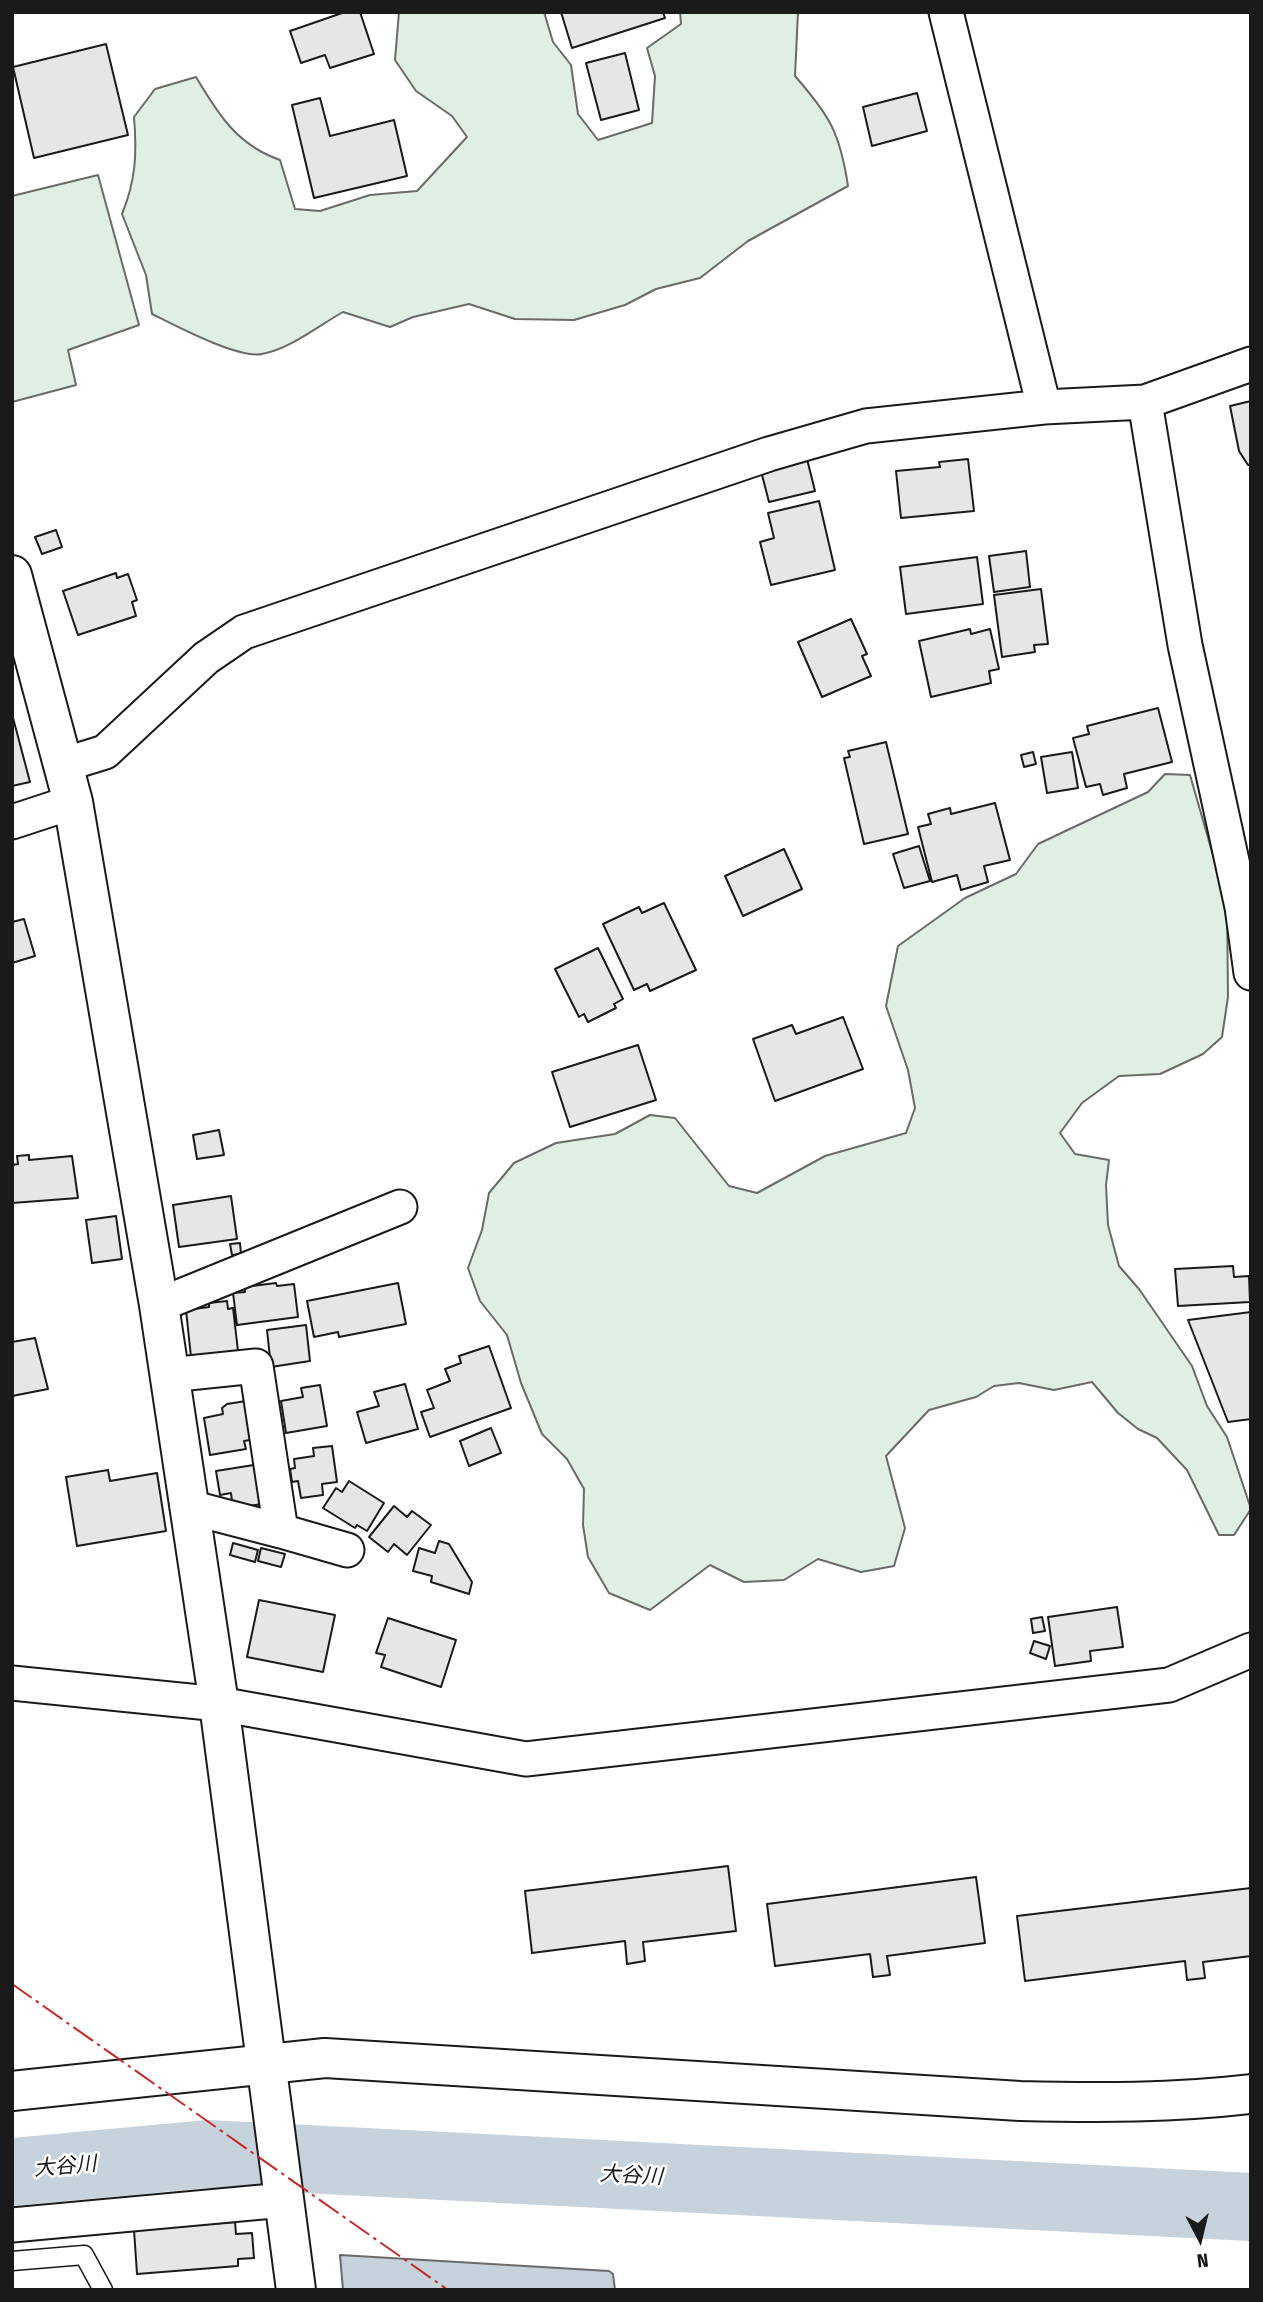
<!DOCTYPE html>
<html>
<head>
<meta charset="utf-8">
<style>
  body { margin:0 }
  #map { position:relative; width:1263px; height:2302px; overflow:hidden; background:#fff; font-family:"Fira Sans Condensed",sans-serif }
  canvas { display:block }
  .frame { position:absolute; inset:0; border:14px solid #1a1a1a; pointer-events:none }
  .north { position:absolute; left:1165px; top:2204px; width:70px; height:70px; -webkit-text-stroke:5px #fff; paint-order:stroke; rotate:173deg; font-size:19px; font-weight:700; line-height:28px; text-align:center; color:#1a1a1a }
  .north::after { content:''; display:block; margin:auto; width:24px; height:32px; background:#1a1a1a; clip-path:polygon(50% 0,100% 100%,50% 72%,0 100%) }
</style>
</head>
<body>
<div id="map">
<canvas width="1263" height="2302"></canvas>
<div class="frame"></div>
<div class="north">N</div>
</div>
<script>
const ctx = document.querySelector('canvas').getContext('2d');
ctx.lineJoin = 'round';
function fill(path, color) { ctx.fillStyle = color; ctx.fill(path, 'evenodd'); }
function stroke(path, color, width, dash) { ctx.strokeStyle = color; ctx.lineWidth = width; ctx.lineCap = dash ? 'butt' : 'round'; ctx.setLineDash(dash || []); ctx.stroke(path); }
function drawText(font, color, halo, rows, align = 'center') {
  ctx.font = font + ' "Fira Sans Condensed","Noto Sans JP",sans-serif'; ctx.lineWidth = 5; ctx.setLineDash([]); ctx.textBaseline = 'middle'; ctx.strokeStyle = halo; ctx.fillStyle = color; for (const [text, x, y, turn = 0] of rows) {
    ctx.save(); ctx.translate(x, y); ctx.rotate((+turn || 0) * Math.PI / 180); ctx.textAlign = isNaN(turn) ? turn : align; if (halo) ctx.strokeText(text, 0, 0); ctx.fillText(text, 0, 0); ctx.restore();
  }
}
const green = new Path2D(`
  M399,12H544L553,42L571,65L578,114L598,140L652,123L655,76L647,48L681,24L680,12H798L795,76C830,116 840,133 848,186L748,241L700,278L656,289L625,305L574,320L515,319L469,304L413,317L390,327L343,312C318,326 290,349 262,354C238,359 174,325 152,314L146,275L122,214C136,180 137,153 134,117L155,89L196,77C218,114 237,145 280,160L295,209L320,211L370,195L417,191L467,137L452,116L416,91L395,60Z
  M98,175L139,325L68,350L76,385L12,402V196Z
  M1165,774L1190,775L1227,904L1228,997L1222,1037L1203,1054L1160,1074L1119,1076L1082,1103L1060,1133L1075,1154L1109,1160L1106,1185L1108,1225L1119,1266L1139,1289L1192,1366L1207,1406L1227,1437L1251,1509L1234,1535H1219L1187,1470L1157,1438L1138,1429L1118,1413L1092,1382L1054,1390L1019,1383L994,1386L976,1397L929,1410L886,1456L905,1528L894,1566L861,1572L818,1559L784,1580L744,1582L710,1565L650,1610L609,1593L588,1557L583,1525L584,1489L567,1459L542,1434L521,1383L507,1335L480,1301L468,1268L482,1230L489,1193L514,1163L556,1143L615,1134L650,1115L675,1118L729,1186L757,1193L825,1156L906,1133L915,1108L908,1070L886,1006L898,946L965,898L1016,874L1038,844L1148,792Z`);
fill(green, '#e0efe3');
stroke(green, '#6a6a6a', 2);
const water = new Path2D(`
  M340,2255L609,2271L613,2274L615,2290H343Z`);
fill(water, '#c6d2dc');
stroke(water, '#6a6a6a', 2);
stroke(new Path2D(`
  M12,2172L207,2154L1251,2207`), '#c6d2dc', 68);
const building = new Path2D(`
  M345,12H360L374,54L330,68L325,55L301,63L290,31Z
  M561,12H663L665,18L572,48Z
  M106,44L128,135L34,158L13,67Z
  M625,53L639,110L601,120L586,63Z
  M917,93L927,131L872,146L863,107Z
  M320,98L330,136L394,120L407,176L314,198L292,105Z
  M1251,401V465H1248L1239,451L1230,406Z
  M807,459L815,491L769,502L761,471Z
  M968,459L974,511L901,518L896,471L940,467L939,462Z
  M819,501L835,570L771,585L760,542L774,538L768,513Z
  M56,530L62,547L42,554L35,537Z
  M1026,551L1030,587L994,592L989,556Z
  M977,557L983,604L906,614L900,567Z
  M116,573L117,578L128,574L137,600L132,602L136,616L78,635L63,591Z
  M1041,589L1048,644L1034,645L1035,652L1002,657L994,595Z
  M851,619L867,654L862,656L871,676L822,697L798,642Z
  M970,629L971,634L990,629L999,669L989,671L991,683L931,697L919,641Z
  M1158,708L1172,762L1124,774L1127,788L1103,795L1100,784L1086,787L1073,738L1089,734L1087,726Z
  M12,714L30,782L12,786Z
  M886,742L908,834L864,844L844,758L850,757L848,751Z
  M1033,752L1036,764L1024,767L1021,755Z
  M1072,752L1078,788L1047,793L1041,757Z
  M995,803L1010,860L984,866L988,882L961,890L957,875L932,882L918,827L931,824L928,814L950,808L951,814Z
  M919,846L930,881L904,888L893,854Z
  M784,849L802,889L743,916L725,876Z
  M664,903L696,970L650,991L647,984L634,990L603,924L639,907L642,913Z
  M24,919L35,956L12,963V922Z
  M598,948L623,999L614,1004L616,1008L588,1022L584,1014L579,1017L555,969Z
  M843,1017L863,1069L775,1101L753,1039L792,1025L796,1034Z
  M638,1045L656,1100L570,1127L552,1072Z
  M219,1130L224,1155L197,1159L193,1135Z
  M29,1155V1160L72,1156L78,1198L12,1203V1165L18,1164L17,1156Z
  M231,1196L237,1239L179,1247L173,1205Z
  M116,1216L122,1259L92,1263L86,1220Z
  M240,1243L241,1254L232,1255L230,1244Z
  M1233,1266L1234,1277L1249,1276L1250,1302L1178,1306L1175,1269Z
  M276,1283L277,1286L294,1284L298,1317L237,1325L233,1293L245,1292L244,1287Z
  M398,1283L406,1324L339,1337L338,1332L314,1337L307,1301Z
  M227,1301L228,1309L233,1308L238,1351L191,1357L186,1310L209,1307V1303Z
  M1251,1312V1419L1228,1422L1188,1320Z
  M306,1325L310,1361L271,1367L267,1330Z
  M35,1338L48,1389L12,1396V1342Z
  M489,1346L511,1408L430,1437L421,1412L434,1408L427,1390L450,1381L445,1369L461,1363L459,1356Z
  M405,1384L418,1429L366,1443L357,1412L379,1406L374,1392Z
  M320,1385L327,1426L286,1433L281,1401L303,1397L301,1388Z
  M246,1401L255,1439L244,1441L246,1449L210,1455L204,1418L223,1414L222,1408L227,1404Z
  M491,1428L501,1453L469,1466L460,1441Z
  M332,1446L337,1482L322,1484L323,1495L301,1498L298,1481L292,1482L290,1469L295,1468L294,1459L314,1456L313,1448Z
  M260,1464L267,1503L233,1509L231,1493L220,1495L216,1471Z
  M108,1470L110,1481L157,1473L166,1531L77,1546L66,1477Z
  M349,1481L384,1503L367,1531L357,1525L355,1528L323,1508L336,1488L342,1492Z
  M394,1506L407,1517L412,1511L431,1525L407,1555L394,1544L388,1552L369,1537Z
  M439,1541L449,1544L472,1582L469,1594L431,1582L432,1576L413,1571L419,1548L435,1553Z
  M233,1543L258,1550L255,1562L230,1555Z
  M261,1548L285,1554L281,1567L258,1561Z
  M259,1600L335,1615L323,1672L247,1657Z
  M1117,1607L1123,1647L1090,1651L1091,1661L1055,1666L1048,1617Z
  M1042,1617L1045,1631L1033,1633L1031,1619Z
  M388,1618L456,1640L441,1687L381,1667L385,1655L376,1653Z
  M1034,1641L1050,1646L1046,1659L1030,1653Z
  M728,1866L736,1931L643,1942L645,1961L627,1964L625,1941L532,1953L525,1891Z
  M976,1877L985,1943L887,1956L890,1975L873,1977L870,1954L775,1966L767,1904Z
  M1251,1888V1956L1203,1962L1205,1978L1187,1980L1185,1961L1025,1981L1017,1916Z
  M235,2222L236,2234L252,2233L254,2258L238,2259V2266L137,2274L134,2230Z`);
fill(building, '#e6e6e6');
stroke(building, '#1a1a1a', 2);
const lane = new Path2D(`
  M12,2261L84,2255L103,2290`);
const street = new Path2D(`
  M946,12L1044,407
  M1145,402L1185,645L1242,907L1251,973
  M63,765L105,752L206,658L244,632L769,454L866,426L1044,407L1145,402L1251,364
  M12,822L73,802
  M159,1305L400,1207
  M169,1375L256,1366L281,1531L189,1507
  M281,1531L347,1550
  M12,1683L219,1704L526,1759L1169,1685L1251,1650
  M12,2225L284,2200`);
const secondary = new Path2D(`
  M12,575L73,802L159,1305L219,1704L296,2290
  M12,2091L325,2058L1020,2101C1098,2103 1173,2103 1251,2094`);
stroke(lane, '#1a1a1a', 21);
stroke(street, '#1a1a1a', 37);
stroke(secondary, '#1a1a1a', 42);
stroke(lane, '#fff', 18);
stroke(street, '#fff', 33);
stroke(secondary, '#fff', 38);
stroke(new Path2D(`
  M12,1984L448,2290`), '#c62828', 2, [24, 5, 3.5, 5]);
drawText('italic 21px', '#1a1a1a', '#fff', [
  ["大谷川",65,2167,-5],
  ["大谷川",631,2176,3]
]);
</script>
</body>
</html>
